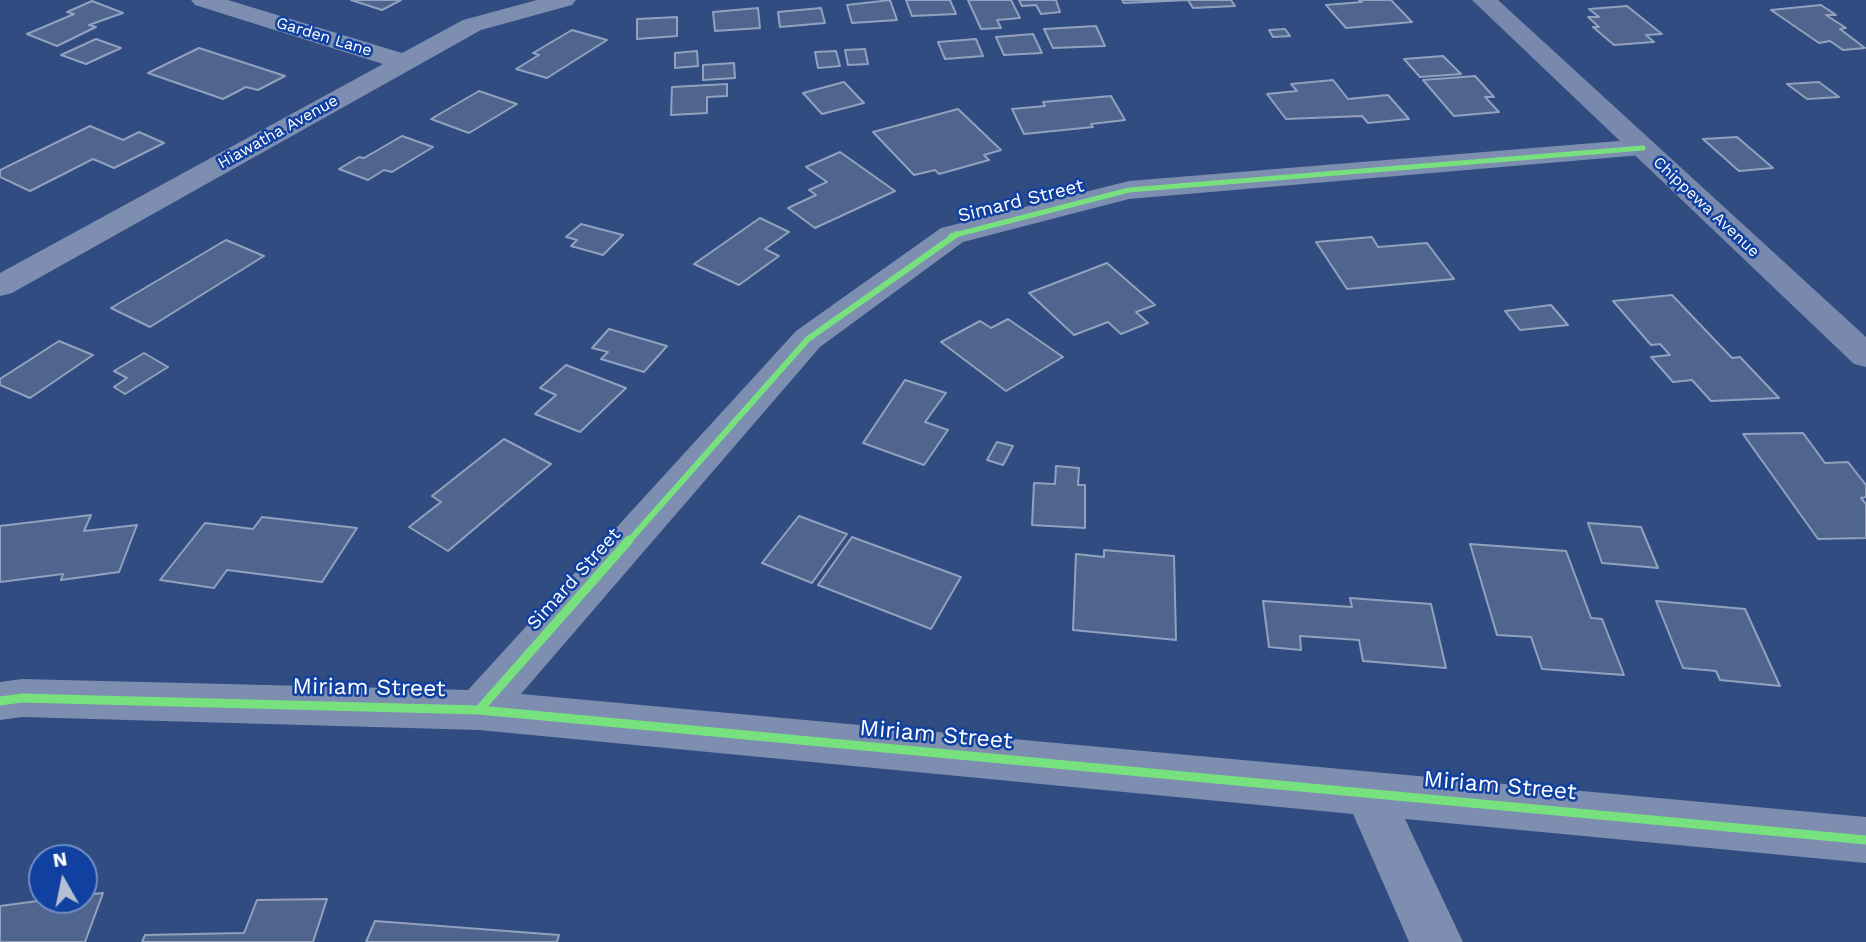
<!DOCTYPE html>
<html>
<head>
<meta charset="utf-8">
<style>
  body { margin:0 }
  #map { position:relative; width:1866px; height:942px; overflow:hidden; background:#314c80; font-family:"Work Sans",sans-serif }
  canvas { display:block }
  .north { position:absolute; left:28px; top:844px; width:70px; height:70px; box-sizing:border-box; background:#1141a0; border:2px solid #708dc6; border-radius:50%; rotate:351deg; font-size:19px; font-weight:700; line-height:28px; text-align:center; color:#fff }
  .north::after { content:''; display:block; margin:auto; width:24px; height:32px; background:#b7c0d3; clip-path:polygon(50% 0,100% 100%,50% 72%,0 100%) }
</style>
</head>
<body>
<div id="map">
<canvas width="1866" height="942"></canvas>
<div class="north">N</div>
</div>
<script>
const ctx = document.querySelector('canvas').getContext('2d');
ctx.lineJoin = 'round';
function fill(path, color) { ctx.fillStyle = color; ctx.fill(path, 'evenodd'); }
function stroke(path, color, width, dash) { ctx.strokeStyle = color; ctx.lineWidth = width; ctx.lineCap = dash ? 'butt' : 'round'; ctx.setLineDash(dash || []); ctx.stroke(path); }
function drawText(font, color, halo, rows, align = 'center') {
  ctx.font = font + ' "Work Sans",sans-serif'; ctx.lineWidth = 5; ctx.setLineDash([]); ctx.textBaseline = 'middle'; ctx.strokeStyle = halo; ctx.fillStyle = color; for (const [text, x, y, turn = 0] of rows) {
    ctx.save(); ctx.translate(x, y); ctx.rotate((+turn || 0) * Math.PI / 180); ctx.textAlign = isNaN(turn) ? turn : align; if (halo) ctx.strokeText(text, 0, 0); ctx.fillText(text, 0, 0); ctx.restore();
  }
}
const building = new Path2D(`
  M351,0H401L382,10Z
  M890,0L897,20L852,23L847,5Z
  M906,0H950L956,14L912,16Z
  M968,0H1011L1020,18L997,20L1001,28L981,29Z
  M1019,0H1056L1060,12L1041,14L1036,5L1022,6Z
  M1122,0H1231L1235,6L1193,8L1188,0L1124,3Z
  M1359,0H1391L1412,22L1346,28L1326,5L1362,2Z
  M92,1L123,13L89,25L96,27L57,46L27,34L74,14L67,12Z
  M1821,5L1836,15H1826L1846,28L1840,29L1865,48L1843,50L1830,41L1819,43L1771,10Z
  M1627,6L1662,34L1646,35L1654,42L1614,45L1593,27H1599L1588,17H1599L1589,9Z
  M758,8L760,28L715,31L713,12Z
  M821,8L825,23L780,27L778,12Z
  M677,17V36L637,39V19Z
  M1096,26L1105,46L1053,48L1044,29Z
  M1285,29L1290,36L1273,37L1269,30Z
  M572,30L607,40L547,78L516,69L539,55L533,53Z
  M1033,34L1042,53L1004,55L996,37Z
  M96,39L121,48L86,64L61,55Z
  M976,39L983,56L945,59L938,42Z
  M199,48L285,76L258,90L246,87L223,99L148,73Z
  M865,49L868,64L848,65L845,50Z
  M697,51L698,66L675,68V53Z
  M836,51L840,66L818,68L815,52Z
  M1443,56L1461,74L1420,77L1404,59Z
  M734,63L735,78L703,80V65Z
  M1475,76L1494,97H1485L1499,112L1454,116L1423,80Z
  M1333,80L1348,99L1388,95L1409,119L1368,123L1362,116L1286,119L1267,94L1297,91L1291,84Z
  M844,82L864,103L822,114L803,93Z
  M1819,82L1839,97L1807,99L1787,84Z
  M727,84V96L707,97V113L671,115L672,87Z
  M479,91L517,104L469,133L431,119Z
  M1111,96L1125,120L1091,124L1093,127L1024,134L1012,109L1045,106L1043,102Z
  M958,109L1001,150L984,155L989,160L939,174L935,170L914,175L873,132Z
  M90,126L123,140L139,132L164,143L114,168L93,159L30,191L0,177V170Z
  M402,136L433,147L392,172L384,170L368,180L339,169L359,157L364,158Z
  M1737,137L1773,168L1739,171L1703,139Z
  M840,152L895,191L815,228L788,208L816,195L809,190L827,182L806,167Z
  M760,218L789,232L765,249L779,256L739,285L694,264Z
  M581,224L623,235L603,255L571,246L577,240L566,237Z
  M1372,237L1378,247L1427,243L1454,279L1347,289L1316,242Z
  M226,240L264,256L150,327L111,308Z
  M1107,263L1155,305L1136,312L1148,323L1121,334L1108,322L1074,335L1029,293Z
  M1672,295L1732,358L1740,357L1779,398L1711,401L1692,380L1673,382L1651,357L1670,355L1660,344L1651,345L1613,301Z
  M1551,305L1568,325L1520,330L1505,311Z
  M1008,319L1063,357L1006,391L941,342L980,321L991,328Z
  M609,329L667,346L644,372L601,359L608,352L592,348Z
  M59,341L93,355L30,398L0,385V379Z
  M144,353L168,367L125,394L114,387L127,378L114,371Z
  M566,365L626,388L580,432L535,414L556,395L540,388Z
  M905,380L946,393L925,422L948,430L924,465L863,443Z
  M1803,433L1825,463L1848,462L1866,485V497L1861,498L1866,504V538L1818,539L1743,434Z
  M504,439L551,464L448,551L409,527L441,502L432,496Z
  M997,442L1013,446L1003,465L987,460Z
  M1056,466L1079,468L1078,485H1085V528L1032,525L1034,483L1055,484Z
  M91,515L84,531L137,525L119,572L61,580L63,574L0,582V526Z
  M799,516L847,534L812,583L762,563Z
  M262,517L357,528L322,582L227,570L214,588L160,580L205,523L253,529Z
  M1588,523L1641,527L1658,568L1602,563Z
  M852,537L961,577L931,629L818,585Z
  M1470,544L1566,551L1591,618L1602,619L1624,675L1542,669L1531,637L1497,635Z
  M1104,550L1174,556L1176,640L1073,630L1076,554L1104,557Z
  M1350,598L1431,604L1446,668L1363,661L1359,640L1300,636L1301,650L1269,647L1263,601L1352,607Z
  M1656,601L1745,609L1780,686L1720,680L1716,671L1683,668Z
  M103,893L85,942H0V906L45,900H84V895Z
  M327,899L313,942H142L145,935L244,933L257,900Z
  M375,921L559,935L557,942H366Z`);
fill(building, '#4f658e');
stroke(building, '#91a1be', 2);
fill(new Path2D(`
  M191,0H228L402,53L463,20L537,0H576L572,5L481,30L12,293L0,296V273L383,64L195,5Z
  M1643,139L1653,142L1657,148L1653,154L1129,199L963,242L820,347L521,694L1866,817V863L1405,819L1463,942H1409L1353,814L479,730L22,717L0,720V682L22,679L468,690L796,331L941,228L1129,181Z`), '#7d8eb0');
fill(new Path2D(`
  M1472,0H1498L1866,337V367L1854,364Z`), '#7889ad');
stroke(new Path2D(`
  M951,236L1129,190L1643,148`), '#77e17e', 5);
stroke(new Path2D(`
  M628,542L808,339L957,234`), '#77e17e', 6);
stroke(new Path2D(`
  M0,701L22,698L479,710L1866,840
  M479,710L629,540`), '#77e17e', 9);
drawText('16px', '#fff', '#1141a0', [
  ["Garden Lane",324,37,17],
  ["Hiawatha Avenue",278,132,-29],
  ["Chippewa Avenue",1706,207,43]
]);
drawText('19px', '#fff', '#1141a0', [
  ["Simard Street",1021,201,-14],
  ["Simard Street",574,579,-48]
]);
drawText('23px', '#fff', '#1141a0', [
  ["Miriam Street",369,688,1],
  ["Miriam Street",936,735,5],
  ["Miriam Street",1500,786,5]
]);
</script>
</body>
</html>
